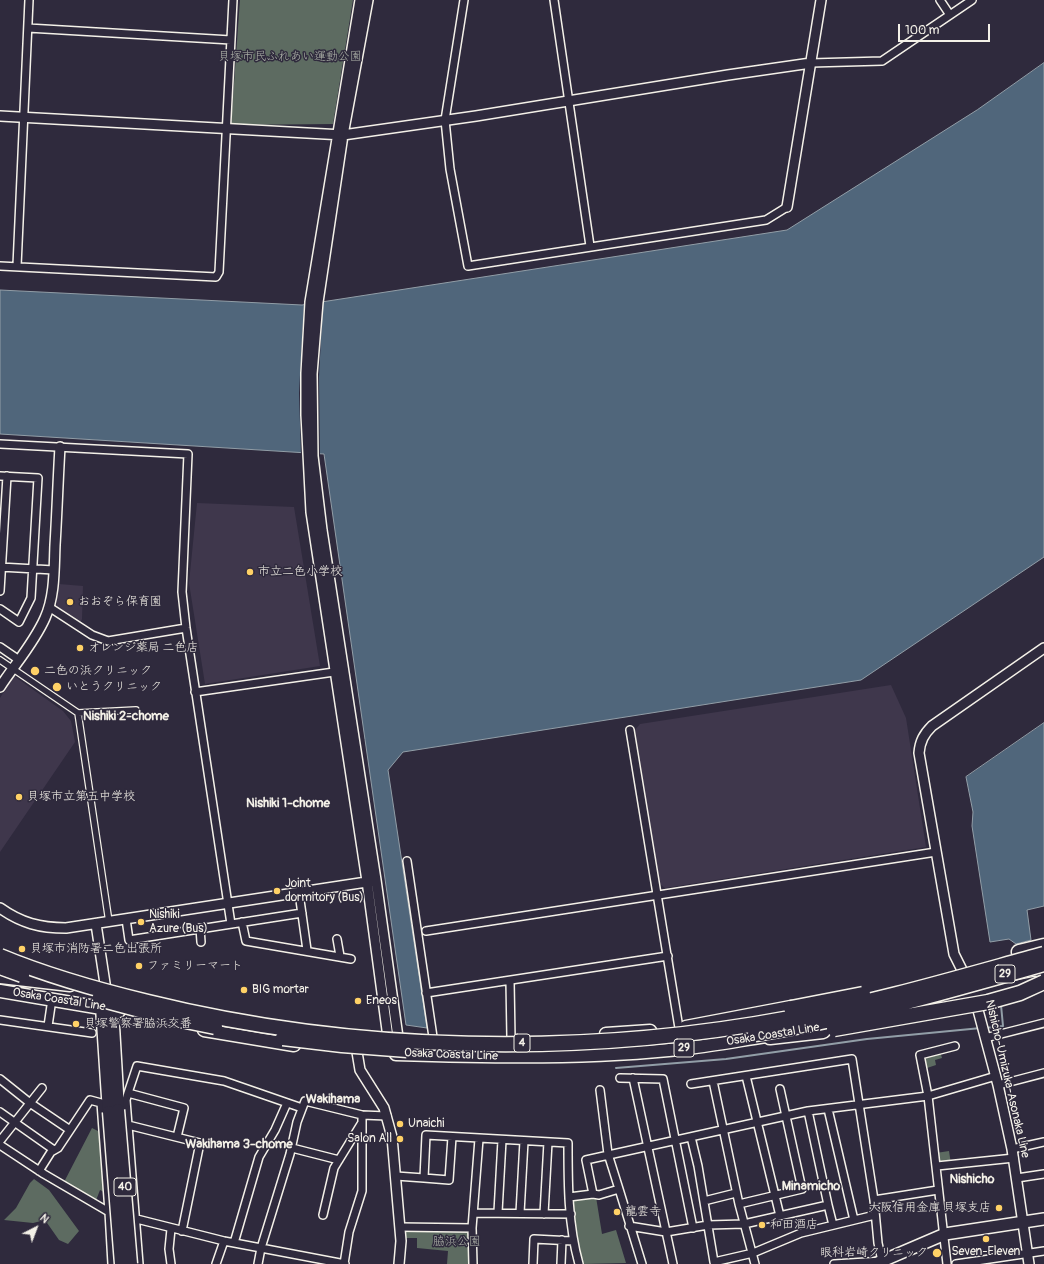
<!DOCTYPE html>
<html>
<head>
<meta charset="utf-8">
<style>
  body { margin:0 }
  #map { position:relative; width:1044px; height:1264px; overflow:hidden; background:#2f2a3d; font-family:Pangolin,sans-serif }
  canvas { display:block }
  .north { position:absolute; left:16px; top:1208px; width:40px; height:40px; -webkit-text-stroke:3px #2f2a3d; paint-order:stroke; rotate:42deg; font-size:11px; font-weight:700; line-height:16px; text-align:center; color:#f4f1e8 }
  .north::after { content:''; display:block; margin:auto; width:14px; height:18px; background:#f4f1e8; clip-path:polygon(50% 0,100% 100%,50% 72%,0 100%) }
  .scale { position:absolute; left:898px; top:24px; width:92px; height:18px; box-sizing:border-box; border:2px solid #f4f1e8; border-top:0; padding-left:5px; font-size:12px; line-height:14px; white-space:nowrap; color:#f4f1e8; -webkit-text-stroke:3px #2f2a3d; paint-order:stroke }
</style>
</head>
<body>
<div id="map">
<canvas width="1044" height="1264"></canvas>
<div class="north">N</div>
<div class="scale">100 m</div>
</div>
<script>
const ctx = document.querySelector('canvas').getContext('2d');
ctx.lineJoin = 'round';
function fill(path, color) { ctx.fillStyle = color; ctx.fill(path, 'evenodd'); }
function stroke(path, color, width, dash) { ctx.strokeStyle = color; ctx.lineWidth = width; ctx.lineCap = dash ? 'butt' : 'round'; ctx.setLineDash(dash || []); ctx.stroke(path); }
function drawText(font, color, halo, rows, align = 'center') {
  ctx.font = font + ' Pangolin,"Klee One",sans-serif'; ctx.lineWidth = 3; ctx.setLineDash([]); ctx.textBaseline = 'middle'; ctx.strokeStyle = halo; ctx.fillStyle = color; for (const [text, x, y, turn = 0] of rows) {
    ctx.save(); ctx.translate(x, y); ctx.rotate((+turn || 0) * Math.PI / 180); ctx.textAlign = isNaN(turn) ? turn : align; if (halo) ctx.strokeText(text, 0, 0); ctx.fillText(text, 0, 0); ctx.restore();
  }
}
fill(new Path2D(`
  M197,503L294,507L320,666L205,684L189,583Z
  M59,584L83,586L82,619L80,624L56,607Z
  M14,676L63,711L71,721L75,742L0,852V698Z
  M891,685L906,718L926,847L665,888L660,884L635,730L640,724Z`), '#3f374c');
fill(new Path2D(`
  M240,0H353L333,124L231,125Z
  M940,1051L942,1058L935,1060L936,1065L924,1069L922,1056Z
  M92,1128L100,1132L104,1192L100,1190L95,1203L63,1184Z
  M949,1151L951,1164L937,1166L936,1153Z
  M34,1179L49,1190L79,1231L68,1244L59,1240L45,1220L33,1223L4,1220L16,1208L30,1183Z
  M596,1197L602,1234L616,1230L626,1263L582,1264L576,1241L572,1200Z
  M403,1229L469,1231L470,1264H447L448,1251L417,1248V1238H404Z`), '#5d6b61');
const water = new Path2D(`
  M1044,63V557L861,680L403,752L388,770L427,1028L406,1025L324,454L0,434V290L302,305L787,230L977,110Z
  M1044,723V906L1027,910L1031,940L1016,944L1009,939L990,942L972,826L973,812L966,777Z`);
fill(water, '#50667b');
stroke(water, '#929ea7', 1);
fill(new Path2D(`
  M323,300L319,377L320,456L301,455L299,393L304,303Z`), '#2f2a3d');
stroke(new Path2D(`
  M985,1028L1003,1026L1001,1005
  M616,1068L726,1059L867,1039L981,1028`), '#929ea7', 2);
const pedestrian = new Path2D(`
  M0,660L78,713L136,710
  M78,713L109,922`);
const minor = new Path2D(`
  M464,0L445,120L450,169L468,266L766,220L787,207
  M554,0L590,246
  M940,0L950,15
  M28,28L231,40
  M811,63L882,61L972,0
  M0,266L216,277L219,272L233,0
  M17,266L29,0
  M0,444L188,454L182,592L186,628L231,924
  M0,476L38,478L31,598L19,622L0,609
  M0,567L54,570
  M0,591L7,476
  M49,607L92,635L108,641L186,628
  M0,647L19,660
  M195,692L334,672
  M630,730L679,1028
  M407,861L433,1037
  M299,893L307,950
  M126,919L129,940L302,913
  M242,922L246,941L351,959
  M200,928L201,942
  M426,931L936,852
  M337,939L340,956
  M510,981L511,1038
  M426,993L668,956
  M0,1020L92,1033
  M48,1026L52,999
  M985,1038L1044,1023
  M746,1076L780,1216
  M620,1078L663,1079L693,1228
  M633,1078L673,1264
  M0,1079L30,1103L70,1130
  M713,1081L739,1204L755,1264
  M691,1084L852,1059L874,1200
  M998,1085L1044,1073
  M600,1090L608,1154L619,1189
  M128,1093L137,1066L224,1081L302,1108
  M828,1109L854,1220
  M0,1112L54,1150
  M128,1125L200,1143L182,1231
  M691,1137L698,1166L714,1262L753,1253L801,1233L875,1215
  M0,1141L42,1088
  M0,1145L44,1174L109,1212L112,1264
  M292,1148L339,1160
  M1012,1149L1044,1142
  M937,1166L1014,1158
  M39,1171L51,1152L58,1148L90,1100L101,1103L109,1212L224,1241L345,1264
  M396,1176L424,1178L426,1135L568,1143C568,1184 568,1225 579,1264
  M424,1178L449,1180L452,1137
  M1017,1178L1044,1174
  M593,1194L599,1195L619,1189L642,1264
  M569,1197L593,1194L586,1160L808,1111L928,1096L996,1076
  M704,1201L736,1193
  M739,1204L802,1189L780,1089
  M828,1205L833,1225
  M498,1212L502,1140
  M474,1213L571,1214
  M520,1213L524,1141
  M544,1214L548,1142
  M323,1215L334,1168L361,1124
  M629,1226L666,1232L708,1225L744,1224L828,1205L808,1111
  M400,1227L472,1228
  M234,1243L259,1157L275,1130L287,1103
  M139,1264L126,1100L128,1093L184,1108L177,1137
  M171,1264L169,1249L171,1229
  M216,1264L224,1241
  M258,1264L261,1248L290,1154L297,1122L305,1101L362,1115L387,1116
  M344,1264L349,1232L362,1191V1115
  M473,1264L472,1228L479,1139
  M533,1264L534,1239L573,1241
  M561,1264L562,1240
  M834,1264L882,1261L878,1243L874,1200L938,1190
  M947,1264L928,1096L920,1055L955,1046
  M956,1264L1044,1251`);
const tertiary = new Path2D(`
  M360,0L310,302L306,373V415L311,512L367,881L389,1045
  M368,0L343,135L318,302L312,374L313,456L322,530L376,880L399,1044
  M0,116L343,135L476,116L728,75L811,63
  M787,207L821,0
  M0,687C15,664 34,643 45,618C55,596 54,569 55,545C57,513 58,480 60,447
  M0,908C21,923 40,928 66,928L373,881
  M96,924L106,990
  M967,980L954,954L919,753C920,741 924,734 932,726L1044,648
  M975,999L998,1085L1012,1149L1029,1264
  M357,1052L360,1070L384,1108L392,1137L401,1241L399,1264`);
const secondary = new Path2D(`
  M875,1264L945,1234L1044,1219`);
const primary = new Path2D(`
  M0,977L70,985
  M0,991L119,1011
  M103,1001L102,1007L109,1112
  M110,1002L112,1009L118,1110
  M898,1011L1035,983
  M204,1030L294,1045
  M606,1034L650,1031
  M396,1054C493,1057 591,1059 688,1048C714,1045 740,1040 766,1036`);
const motorway = new Path2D(`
  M1019,952L1044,946
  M686,1028L791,1008
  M770,1037L823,1031`);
stroke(pedestrian, '#f4f1e8', 8);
stroke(minor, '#f4f1e8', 10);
stroke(tertiary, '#f4f1e8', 12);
stroke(secondary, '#f4f1e8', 14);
stroke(primary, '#f4f1e8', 15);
stroke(motorway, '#f4f1e8', 17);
stroke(pedestrian, '#2f2a3d', 5.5);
stroke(minor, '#2f2a3d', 7);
stroke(tertiary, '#2f2a3d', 9);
stroke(secondary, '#2f2a3d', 11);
stroke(primary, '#2f2a3d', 12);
stroke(motorway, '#2f2a3d', 14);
const primaryBridge = new Path2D(`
  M118,1110L131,1264
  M109,1112L121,1264`);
const motorwayBridge = new Path2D(`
  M0,956C48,976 98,990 148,1002C354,1053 582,1057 790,1018C876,1002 960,977 1044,954
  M0,967L22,975
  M99,999L166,1017L215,1027
  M791,1008L863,994
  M834,1029L988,1002L1020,993L1044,982
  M755,1034C854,1019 948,991 1044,964
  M283,1038L342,1045L407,1050`);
stroke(primaryBridge, '#f4f1e8', 15, []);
stroke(motorwayBridge, '#f4f1e8', 17, []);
stroke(primaryBridge, '#2f2a3d', 12);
stroke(motorwayBridge, '#2f2a3d', 14);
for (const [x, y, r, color] of [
  [250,572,4,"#ffd166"],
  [70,602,4,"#ffd166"],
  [80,648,4,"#ffd166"],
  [35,671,5,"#ffd166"],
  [57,687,5,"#ffd166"],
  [19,797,4,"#ffd166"],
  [277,891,4,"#ffd166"],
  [141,922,4,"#ffd166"],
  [22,949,4,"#ffd166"],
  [139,966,4,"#ffd166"],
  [244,990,4,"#ffd166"],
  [358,1001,4,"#ffd166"],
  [76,1024,4,"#ffd166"],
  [400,1124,4,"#ffd166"],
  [400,1139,4,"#ffd166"],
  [999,1208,4,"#ffd166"],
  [617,1212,4,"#ffd166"],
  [762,1225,4,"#ffd166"],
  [986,1239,4,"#ffd166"],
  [937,1253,5,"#ffd166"]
]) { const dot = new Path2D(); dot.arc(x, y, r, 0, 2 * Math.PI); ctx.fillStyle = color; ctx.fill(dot); stroke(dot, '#2f2a3d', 1.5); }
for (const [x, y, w] of [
  [1005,974,20],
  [522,1043,16],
  [684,1048,20],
  [125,1187,22]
]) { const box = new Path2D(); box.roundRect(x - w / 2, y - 9, w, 18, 3); ctx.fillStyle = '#2f2a3d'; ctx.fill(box); stroke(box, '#f4f1e8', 1); }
drawText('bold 11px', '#f4f1e8', null, [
  ["29",1005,974],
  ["4",522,1043],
  ["29",684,1048],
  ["40",125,1187]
]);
drawText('12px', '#b0b5ab', '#2f2a3d', [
  ["貝塚市民ふれあい運動公園",290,57],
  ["脇浜公園",457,1242]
]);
drawText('12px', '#f4f1e8', '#2f2a3d', [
  ["市立二色小学校",258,572],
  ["おおぞら保育園",78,602],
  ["オレンジ薬局 二色店",88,648],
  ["二色の浜クリニック",44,671],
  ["いとうクリニック",66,687],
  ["貝塚市立第五中学校",27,797],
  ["Joint",285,884],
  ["dormitory (Bus)",285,898],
  ["Nishiki",149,915],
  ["Azure (Bus)",149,929],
  ["貝塚市消防署二色出張所",30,949],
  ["ファミリーマート",147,966],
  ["BIG mortar",252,990],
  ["Eneos",366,1001],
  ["貝塚警察署脇浜交番",84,1024],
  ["Unaichi",408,1124],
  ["Salon All",392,1139,"right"],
  ["大阪信用金庫 貝塚支店",991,1208,"right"],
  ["龍雲寺",625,1212],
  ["和田酒店",770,1225],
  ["Seven-Eleven",986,1252,"center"],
  ["眼科岩崎クリニック",928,1253,"right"]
], 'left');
drawText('12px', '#f4f1e8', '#2f2a3d', [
  ["Osaka Coastal Line",59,1000,9],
  ["Osaka Coastal Line",773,1035,-9],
  ["Osaka Coastal Line",451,1055,2],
  ["Nishicho-Umizuka-Asonaka Line",1007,1079,77]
]);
drawText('bold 13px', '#f4f1e8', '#2f2a3d', [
  ["Nishiki 2-chome",126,717],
  ["Nishiki 1-chome",288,804],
  ["Wakihama",333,1100],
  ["Wakihama 3-chome",239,1145],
  ["Nishicho",972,1180],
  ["Minamicho",811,1187]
]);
</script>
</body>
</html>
